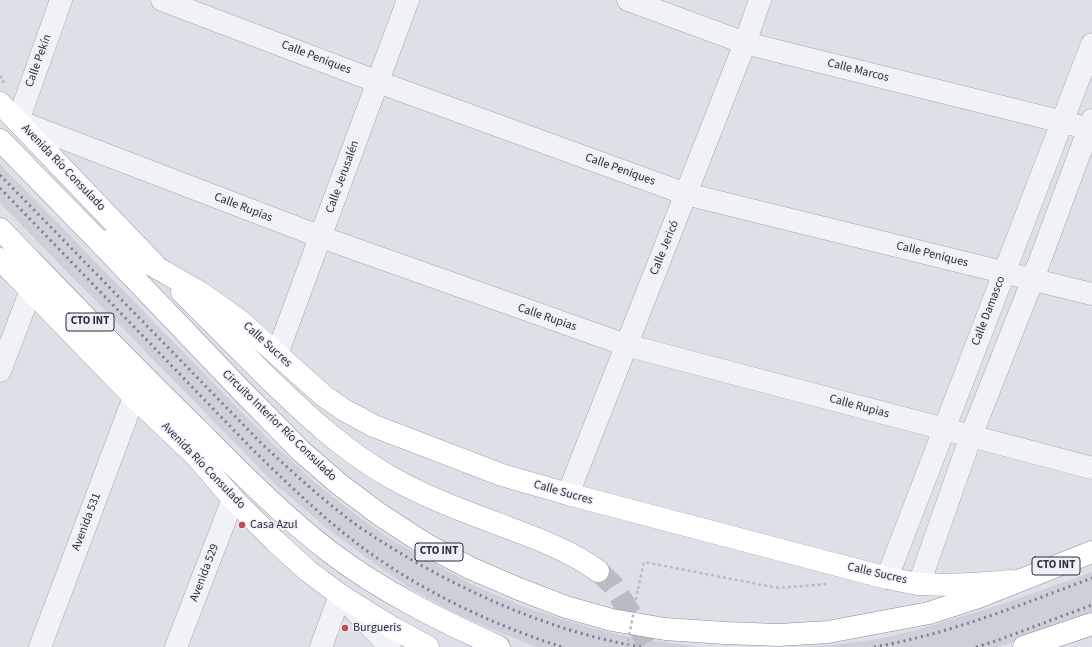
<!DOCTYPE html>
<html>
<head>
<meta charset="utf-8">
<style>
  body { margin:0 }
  canvas { display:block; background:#dee0e7 }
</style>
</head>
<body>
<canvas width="1092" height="647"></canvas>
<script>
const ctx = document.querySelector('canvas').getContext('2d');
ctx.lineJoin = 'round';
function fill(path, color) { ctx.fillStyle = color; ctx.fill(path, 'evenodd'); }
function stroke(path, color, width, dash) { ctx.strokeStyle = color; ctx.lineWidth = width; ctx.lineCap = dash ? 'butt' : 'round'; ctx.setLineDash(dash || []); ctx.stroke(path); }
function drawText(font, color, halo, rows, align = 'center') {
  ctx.font = font + ' "Source Sans 3",sans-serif'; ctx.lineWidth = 3; ctx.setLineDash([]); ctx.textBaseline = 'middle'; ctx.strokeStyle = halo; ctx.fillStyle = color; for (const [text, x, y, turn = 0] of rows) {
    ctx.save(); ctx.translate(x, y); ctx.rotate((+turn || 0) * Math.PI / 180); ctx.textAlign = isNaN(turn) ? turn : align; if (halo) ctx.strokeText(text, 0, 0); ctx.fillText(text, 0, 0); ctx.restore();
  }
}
fill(new Path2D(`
  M0,164L271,442L311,479L356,515L390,539L475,586L524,607L591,628L638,639L702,647H536L482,625L453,612L407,586L385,571L329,530L274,483L0,203Z
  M1092,572V612L999,647H804L834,645L879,639L917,630L1006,603Z`), '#cdcfd9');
stroke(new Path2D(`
  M598,571L613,585L641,631L650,647`), '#babcc5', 22, [22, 11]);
const minor = new Path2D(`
  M61,0L18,121L321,237L626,345L1092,468
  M162,0L378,82L686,194L1092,294
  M628,0L745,43L1075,125
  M277,354L408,0
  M0,371L31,290
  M568,494L745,43L760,0
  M887,578L1092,44
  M919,584L971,436L1033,279L1092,120
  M40,647L134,397
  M176,647L233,499
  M321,647L340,595L390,647`);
const major = new Path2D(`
  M0,103L155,265
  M0,259L134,397L196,456L233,499L275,541L308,571L340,595L393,628L428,647
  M159,269L201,293L240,321L324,396L344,410L374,426L502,475L568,494L887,578C898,580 909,583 921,584C951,586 981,584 1012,581
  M182,292C210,320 238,348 266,376C304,413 343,450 390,477C427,498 466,512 506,527C538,539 571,551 598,571`);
const highway = new Path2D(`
  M0,140L91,233L239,388L301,451L339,484L379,514L425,544L470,568L519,589L566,607L612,620L665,629L725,633L779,635L828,632L929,613L978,597L1092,552
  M0,229C66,297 131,365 199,431C241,473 283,516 330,552C381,591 440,620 499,647
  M107,241L159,269
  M117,357L134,397L174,411
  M1024,647L1092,624`);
stroke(minor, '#a4a7b1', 23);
stroke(major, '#9fa3b2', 23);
stroke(highway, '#878c9c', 23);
stroke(new Path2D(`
  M0,76L4,81L2,83
  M638,589L644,562L778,588L826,584`), '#b9bbc1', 2.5, [3, 3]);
stroke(minor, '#f1f2f5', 22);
stroke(major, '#fff', 22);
stroke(highway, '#fff', 22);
stroke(new Path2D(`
  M0,175L262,444C288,468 314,492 342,514C363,531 387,545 410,559C482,600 559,633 641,647
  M0,188L254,451C289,485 324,519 363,548C423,592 491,624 562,647
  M874,647C950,634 1020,605 1092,578
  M976,647L993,642L1092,605`), '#797e8f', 3, [2, 4]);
stroke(new Path2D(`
  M627,647L638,589`), '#b9bbc1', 2.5, [3, 3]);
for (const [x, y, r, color] of [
  [242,525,4,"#c44b4c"],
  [345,628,4,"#c44b4c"]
]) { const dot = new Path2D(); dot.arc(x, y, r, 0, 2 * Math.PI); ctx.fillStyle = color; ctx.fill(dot); stroke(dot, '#eef0f5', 1.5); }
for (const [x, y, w] of [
  [90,322,48],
  [439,552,48],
  [1056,566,48]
]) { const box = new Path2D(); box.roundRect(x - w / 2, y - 9, w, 18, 3); ctx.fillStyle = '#eef0f5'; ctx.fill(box); stroke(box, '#292d3d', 1); }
drawText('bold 11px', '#292d3d', null, [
  ["CTO INT",90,322],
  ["CTO INT",439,552],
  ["CTO INT",1056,566]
]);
drawText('12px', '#292d3d', '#eef0f5', [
  ["Calle Peniques",316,58,21],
  ["Calle Pekín",39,61,-70],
  ["Calle Marcos",858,71,14],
  ["Avenida Río Consulado",63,168,46],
  ["Calle Peniques",620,170,20],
  ["Calle Jerusalén",343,177,-70],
  ["Calle Rupias",243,208,21],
  ["Calle Jericó",665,248,-68],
  ["Calle Peniques",932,255,14],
  ["Calle Damasco",989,311,-69],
  ["Calle Rupias",547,318,19],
  ["Calle Sucres",267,345,42],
  ["Calle Rupias",859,407,15],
  ["Circuito Interior Río Consulado",279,426,44],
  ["Avenida Río Consulado",203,466,46],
  ["Calle Sucres",563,493,16],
  ["Avenida 531",87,522,-69],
  ["Avenida 529",205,573,-69],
  ["Calle Sucres",877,574,13]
]);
drawText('12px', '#292d3d', '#eef0f5', [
  ["Casa Azul",250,525],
  ["Burgueris",353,628]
], 'left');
</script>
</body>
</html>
